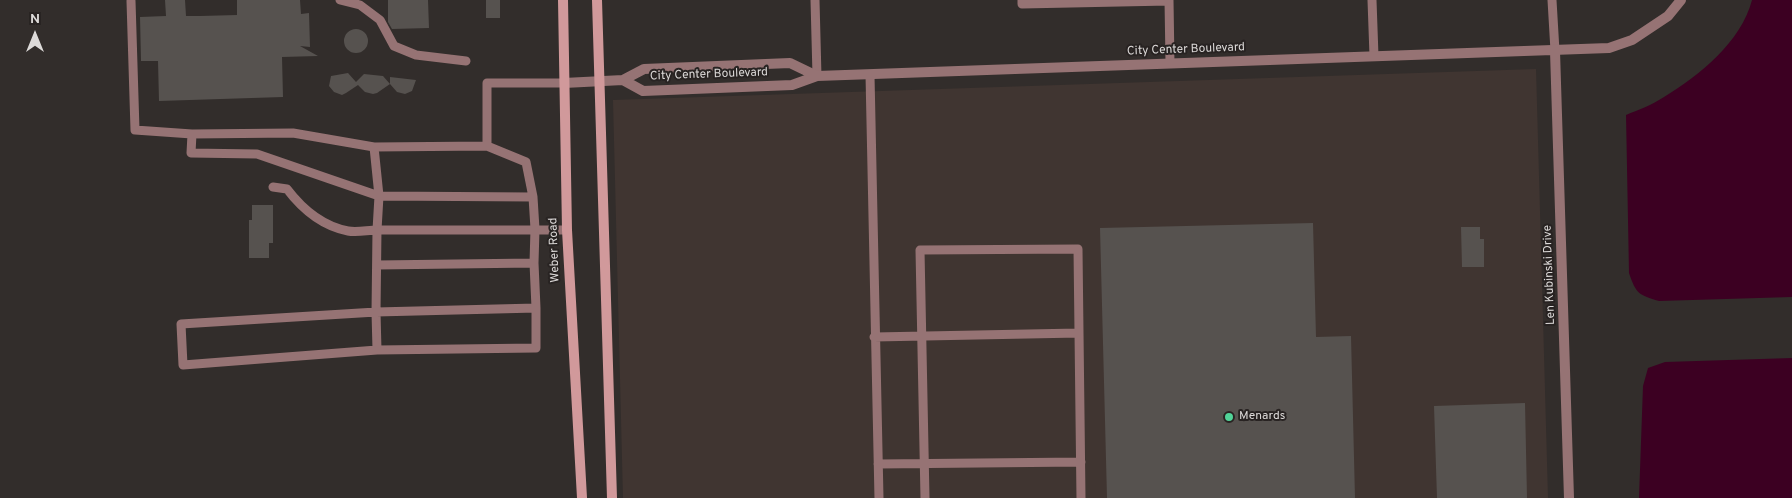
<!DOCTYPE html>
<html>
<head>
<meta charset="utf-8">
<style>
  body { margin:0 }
  #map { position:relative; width:1792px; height:498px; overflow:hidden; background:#322d2b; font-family:Overpass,sans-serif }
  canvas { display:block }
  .north { position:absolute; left:10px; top:10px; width:50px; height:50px; -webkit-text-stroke:4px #282322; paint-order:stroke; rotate:0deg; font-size:14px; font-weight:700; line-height:20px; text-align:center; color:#dddad9 }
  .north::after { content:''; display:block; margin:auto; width:18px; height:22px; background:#dddad9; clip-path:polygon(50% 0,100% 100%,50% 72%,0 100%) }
</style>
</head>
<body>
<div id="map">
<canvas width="1792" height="498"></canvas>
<div class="north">N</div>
</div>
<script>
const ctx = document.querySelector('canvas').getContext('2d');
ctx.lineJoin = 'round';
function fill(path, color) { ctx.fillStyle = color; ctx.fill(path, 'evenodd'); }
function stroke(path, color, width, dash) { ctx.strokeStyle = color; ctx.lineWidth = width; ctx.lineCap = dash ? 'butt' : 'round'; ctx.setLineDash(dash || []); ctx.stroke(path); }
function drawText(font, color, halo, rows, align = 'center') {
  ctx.font = font + ' Overpass,sans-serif'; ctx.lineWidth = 4; ctx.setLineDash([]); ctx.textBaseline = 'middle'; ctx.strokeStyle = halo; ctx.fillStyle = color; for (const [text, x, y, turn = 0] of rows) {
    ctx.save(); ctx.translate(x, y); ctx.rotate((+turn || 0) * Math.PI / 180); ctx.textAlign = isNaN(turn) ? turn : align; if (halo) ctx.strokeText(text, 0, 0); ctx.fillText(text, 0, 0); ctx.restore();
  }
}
fill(new Path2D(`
  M1536,69L1548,498H623L613,100Z`), '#403531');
fill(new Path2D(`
  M1752,0H1792V297L1659,301C1639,295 1636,294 1629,273L1626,115C1638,110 1652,105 1664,97C1700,75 1741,42 1752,0Z
  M1792,358V498H1639L1643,386L1648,368L1665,362Z`), '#3c0022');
fill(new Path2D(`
  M165,0H185L186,16H200L237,15V0H300L301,14L309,13L310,47L300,46L318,56L282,57L283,97L159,101L158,61H141L140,17L166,16Z
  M388,0H428L429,28L392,29L388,22Z
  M486,0H500V18H486Z
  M344 41a12 12 0 1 1 24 0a12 12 0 1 1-24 0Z
  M348,73L356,82L364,74L383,76L390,84V77L416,80L412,91L405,94L397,92L390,84L377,93L373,94L365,92L358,85L346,93L342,95L334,92L329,86L331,76Z
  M252,205H273V243H269V258H249V220H252Z
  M1313,223L1316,337L1351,336L1355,498H1107L1100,228Z
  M1461,227H1480V239H1484V267H1462Z
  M1525,403L1527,498H1437L1434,406Z`), '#56524f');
stroke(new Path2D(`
  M340,0L360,5L380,20L394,46L416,55L466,61
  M815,0L817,76
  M1022,0V4L1169,1
  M1169,0L1170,63
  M1372,0L1374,56
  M1552,0L1555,51
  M131,1L135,130L192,134
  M870,75L879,498
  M487,146V83H564
  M374,147L293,133L192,134L191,153L257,154L379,196L533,197
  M273,187L287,189C303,210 322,226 348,231C357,233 368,230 377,230L379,196L374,147L487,146L526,162L533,197L535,229L534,263L377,265
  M536,308L376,312L377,230H567
  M874,337L1079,333
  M377,350L183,365L181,324L376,312L377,350L536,348V308L534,263
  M878,464L1081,462
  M925,498L920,250L1078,249L1081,498`), '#967374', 9);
stroke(new Path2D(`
  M1555,51L1569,498
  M623,80L643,91L792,85L817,76L1609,48L1632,40L1668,16L1681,0
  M564,83L623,80L644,69L790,63L817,76`), '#967374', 10);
stroke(new Path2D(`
  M563,0L567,230L582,498
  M597,0L612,498`), '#d1999b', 10);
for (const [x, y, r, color] of [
  [1229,417,5,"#51d398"]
]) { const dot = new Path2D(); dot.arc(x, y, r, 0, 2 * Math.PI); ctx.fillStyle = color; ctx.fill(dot); stroke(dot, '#282322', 2); }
drawText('12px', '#dddad9', '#282322', [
  ["City Center Boulevard",1186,50,-2],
  ["City Center Boulevard",709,75,-2],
  ["Weber Road",555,250,-92],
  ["Len Kubinski Drive",1550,275,-92]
]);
drawText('12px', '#dddad9', '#282322', [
  ["Menards",1239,417]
], 'left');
</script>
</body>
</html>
